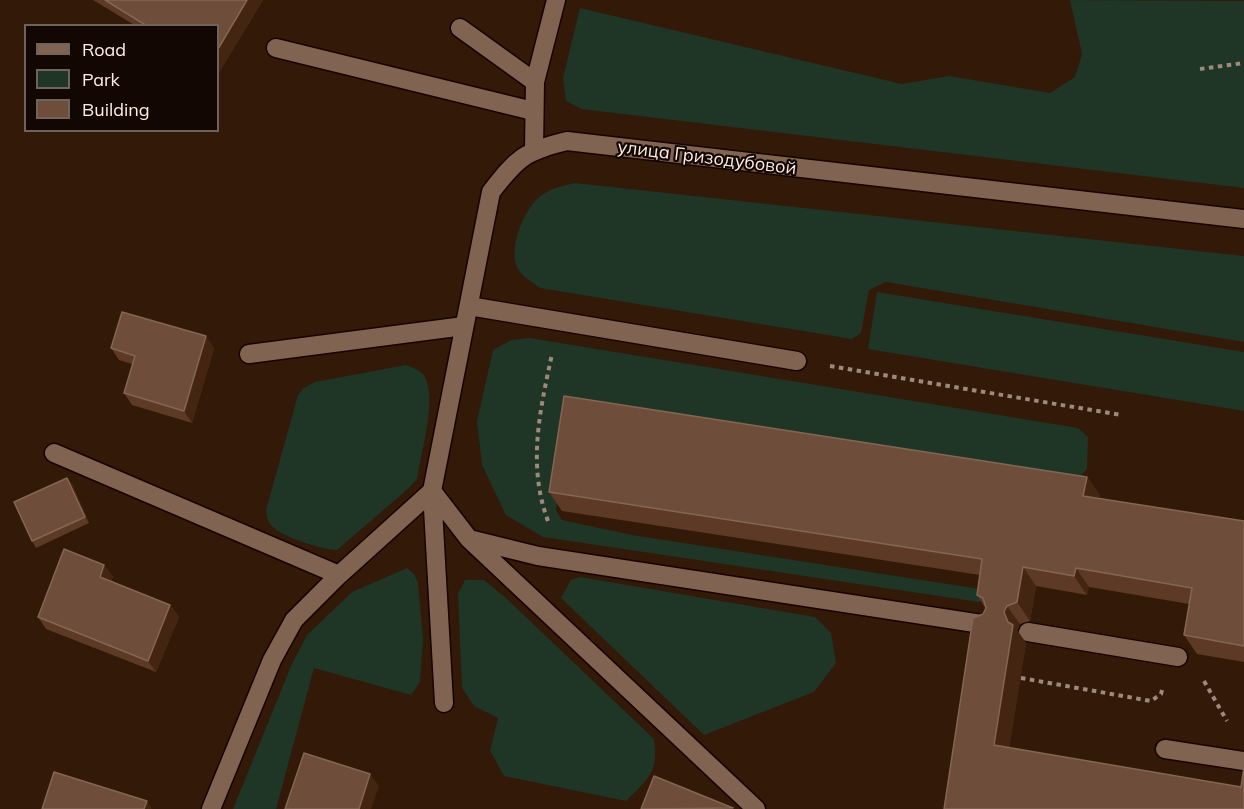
<!DOCTYPE html>
<html>
<head>
<meta charset="utf-8">
<style>
  body { margin:0 }
  #map { position:relative; width:1244px; height:809px; overflow:hidden; background:#321908; font-family:Mulish,sans-serif }
  canvas { display:block }
  .legend { position:absolute; left:24px; top:24px; width:195px; height:108px; box-sizing:border-box; background:#120703; border:2px solid #70635c; margin:0; padding:8px 10px; list-style:none; font-size:18px; color:#feece2 }
  .legend li { display:flex; align-items:center; gap:12px; height:30px }
  .legend b { width:30px; border:2px solid #70635c }
</style>
</head>
<body>
<div id="map">
<canvas width="1244" height="809"></canvas>
<ul class="legend">
<li><b style="height:8px;background:#816351"></b>Road</li>
<li><b style="height:16px;background:#1f3526"></b>Park</li>
<li><b style="height:16px;background:#6e4d3a"></b>Building</li>
</ul>
</div>
<script>
const ctx = document.querySelector('canvas').getContext('2d');
ctx.lineJoin = 'round';
function fill(path, color) { ctx.fillStyle = color; ctx.fill(path, 'evenodd'); }
function stroke(path, color, width, dash) { ctx.strokeStyle = color; ctx.lineWidth = width; ctx.lineCap = dash ? 'butt' : 'round'; ctx.setLineDash(dash || []); ctx.stroke(path); }
function drawText(font, color, halo, rows, align = 'center') {
  ctx.font = font + ' Mulish,sans-serif'; ctx.lineWidth = 4.5; ctx.setLineDash([]); ctx.textBaseline = 'middle'; ctx.strokeStyle = halo; ctx.fillStyle = color; for (const [text, x, y, turn = 0] of rows) {
    ctx.save(); ctx.translate(x, y); ctx.rotate((+turn || 0) * Math.PI / 180); ctx.textAlign = isNaN(turn) ? turn : align; if (halo) ctx.strokeText(text, 0, 0); ctx.fillText(text, 0, 0); ctx.restore();
  }
}
fill(new Path2D(`
  M1070,0L1244,1V188L581,109L566,101L563,78L580,8L902,84L949,76L1050,93L1075,77L1082,54Z
  M575,183L1244,256V342L886,282L869,290L861,333L852,339L540,288C534,283 526,279 521,273C505,256 522,214 536,200C547,189 561,186 575,183Z
  M877,292L1244,352V411L868,349Z
  M530,338L1078,428L1088,437L1087,469L1076,481L569,412L556,510L562,520L632,535L980,589L985,599L979,602L543,537L506,515L482,465L477,421L493,350L511,340Z
  M406,365C413,368 421,370 425,377C437,398 421,454 417,479L409,488L337,550C324,550 282,537 273,527C267,522 267,517 266,510L298,395L304,388L315,382Z
  M407,568L414,574L418,583L423,639L420,682L411,695L314,668L276,809H233L291,666L307,635L352,592Z
  M580,577L815,617L831,633L836,663L814,692L704,735L561,598L571,580Z
  M465,580H484L506,598L654,739C659,772 648,779 626,801L504,776L490,751L498,718L474,706L462,688L458,594Z`), '#1f3526');
const lane = new Path2D(`
  M460,28L535,82L534,149
  M276,48L533,111
  M535,82L556,0
  M469,306L797,361
  M249,354L464,326
  M54,453L339,575
  M432,491L469,539L756,809
  M432,491L444,703
  M469,539L538,556L988,625
  M1028,632L1178,657
  M1165,749L1244,761
  M211,809L272,660L294,620L339,575L432,491`);
const street = new Path2D(`
  M432,491L491,192C517,158 525,151 567,141L1244,219`);
stroke(lane, '#180300', 21);
stroke(street, '#180300', 21);
stroke(new Path2D(`
  M1200,69L1244,63
  M830,366L1121,415
  M548,521C527,465 540,410 552,354
  M1021,678L1151,701L1161,694L1162,690
  M1204,681L1227,721`), '#9e897c', 4, [4.5, 4.5]);
stroke(lane, '#816351', 18);
stroke(street, '#816351', 18);
fill(new Path2D(`
  M93,0H263L218,74V26H136Z
  M111,348H214L192,423L132,405L124,393L132,364L119,360Z
  M1087,477L1100,495L1099,498L1244,521V662L1197,654L1184,635L1189,604L1089,587L1087,595L1036,586L1030,621L1020,624L1017,630L1026,643L1009,748L1244,809H944L983,614L986,609L977,595L980,575L562,511L549,492Z
  M67,478L72,484L89,523L36,548L32,541Z
  M104,565L113,577L111,581L170,605L179,617L156,672L46,629L38,617Z`), '#5c3a25');
fill(new Path2D(`
  M247,0H263L218,74V49Z
  M206,336L214,348L192,423L184,411Z
  M1087,477L1100,495L1096,515L1083,496Z
  M67,478L72,484L89,523L85,517Z
  M104,565L113,577L108,589L100,577Z
  M1023,567L1036,586L1030,621L1017,602Z
  M1076,568L1089,587L1087,595L1074,576Z
  M170,605L179,617L156,672L148,661Z
  M1007,606L1020,624L1017,630L1026,643L1007,763L994,745L1008,622L1004,612Z
  M370,774L379,786L371,809H359Z
  M147,801L152,809H144Z`), '#442511');
const building = new Path2D(`
  M105,0H247L218,49V26H147Z
  M122,312L206,336L184,411L124,393L135,356L111,348Z
  M564,396L1087,477L1083,496L1244,521V646L1184,635L1192,588L1076,568L1074,576L1023,567L1017,602L1007,606L1004,612L1008,622L1013,625L994,745L1241,787L1244,767V809H944L973,618L983,614L986,608L983,598L977,595L982,559L549,492Z
  M67,478L85,517L32,541L14,502Z
  M64,549L104,565L100,577L170,605L148,661L38,617Z
  M304,753L370,774L359,809H285Z
  M54,772L147,801L144,809H42Z
  M654,776L733,808L641,809Z`);
fill(building, '#6e4d3a');
stroke(building, '#846654', 1.5);
drawText('18px', '#feece2', '#120703', [
  ["улица Гризодубовой",707,158,7]
]);
</script>
</body>
</html>
